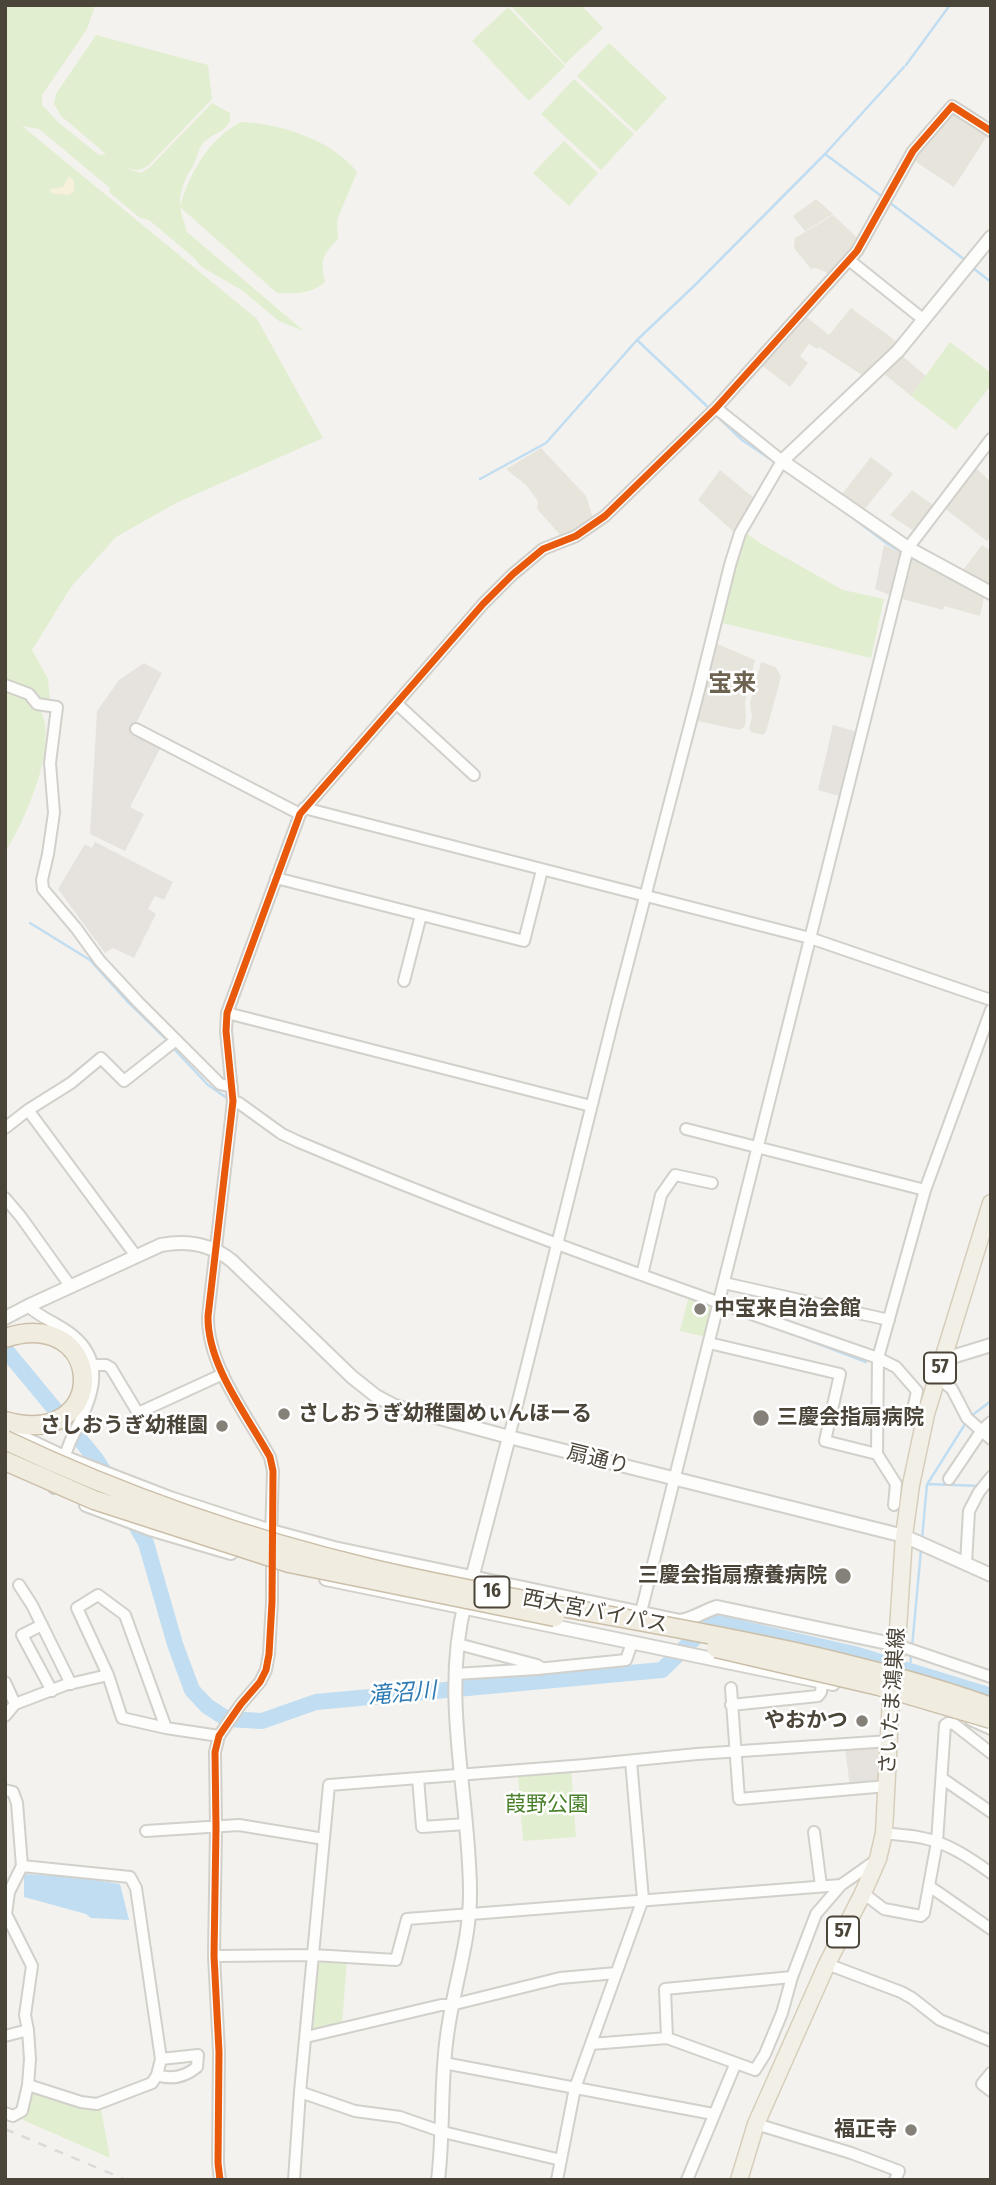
<!DOCTYPE html>
<html>
<head>
<meta charset="utf-8">
<style>
  body { margin:0 }
  #map { position:relative; width:996px; height:2185px; overflow:hidden; background:#f4f2ee; font-family:"Fira Sans Condensed",sans-serif }
  canvas { display:block }
  .frame { position:absolute; inset:0; border:7px solid #4b4439; pointer-events:none }
</style>
</head>
<body>
<div id="map">
<canvas width="996" height="2185"></canvas>
<div class="frame"></div>
</div>
<script>
const ctx = document.querySelector('canvas').getContext('2d');
ctx.lineJoin = 'round';
function fill(path, color) { ctx.fillStyle = color; ctx.fill(path, 'evenodd'); }
function stroke(path, color, width, dash) { ctx.strokeStyle = color; ctx.lineWidth = width; ctx.lineCap = dash ? 'butt' : 'round'; ctx.setLineDash(dash || []); ctx.stroke(path); }
function drawText(font, color, halo, rows, align = 'center') {
  ctx.font = font + ' "Fira Sans Condensed","Noto Sans JP",sans-serif'; ctx.lineWidth = 5; ctx.setLineDash([]); ctx.textBaseline = 'middle'; ctx.strokeStyle = halo; ctx.fillStyle = color; for (const [text, x, y, turn = 0] of rows) {
    ctx.save(); ctx.translate(x, y); ctx.rotate((+turn || 0) * Math.PI / 180); ctx.textAlign = isNaN(turn) ? turn : align; if (halo) ctx.strokeText(text, 0, 0); ctx.fillText(text, 0, 0); ctx.restore();
  }
}
fill(new Path2D(`
  M953,109L989,133L954,187L913,160L917,152Z
  M816,199L833,214L805,231L793,216Z
  M833,215L859,239L850,255L832,275L816,268L811,269L794,248L795,238Z
  M851,308L900,344L865,377L819,347L817,349L809,344L800,356L808,363L790,387L760,364L804,315L829,335Z
  M901,355L926,376L911,396L882,372Z
  M541,448L586,496L593,518L575,532L561,536L537,509L538,501L526,485L506,469Z
  M871,457L893,474L864,510L842,494Z
  M975,467L991,482V535L987,541L943,507Z
  M720,470L754,498L735,533L698,500Z
  M912,490L933,505L914,531L890,515Z
  M982,545L991,551V586L963,570Z
  M908,556L984,597L980,616L944,606L943,610L899,598Z
  M715,643L755,660L745,702L746,715L745,726L740,730L693,720Z
  M761,662L776,667L781,677L766,732L763,735L751,732L749,728L752,717L750,703Z`), '#e7e4dc');
fill(new Path2D(`
  M5,5L95,6L87,29L42,95V105L59,123L99,155L106,154L61,116L54,104L56,94L96,35L208,65L212,99L147,167L138,170L126,168L141,173L149,168L212,103L230,113C233,131 213,132 203,143C198,150 197,157 194,164C192,169 188,173 186,178C176,201 180,210 187,232L304,331L279,321L243,291L202,267L193,257L149,220L140,218L109,192L110,188L39,129L22,126L257,319L323,438L176,503L116,537L71,587L32,650L48,679L50,701L37,704C40,710 44,717 45,724C50,764 25,819 5,853Z
  M581,5L603,28L565,64L511,6Z
  M508,7L565,66L529,101L472,41Z
  M609,43L667,98L636,132L577,76Z
  M574,79L634,134L601,170L541,114Z
  M241,122C279,123 334,141 357,172L337,220L338,239C322,256 320,259 325,282C312,294 294,294 277,293L180,207C189,174 209,138 241,122Z
  M564,141L598,173L569,206L533,173Z
  M950,342L991,373V385L956,430L911,396Z
  M746,533L763,545L843,590L884,599L871,658L722,623L732,575Z
  M688,1299L714,1307L706,1337L680,1331Z
  M571,1769L576,1837L523,1841L518,1774Z
  M316,1958L347,1960L342,2025L309,2033Z
  M31,2090L87,2108L101,2109L110,2158L23,2120Z`), '#e1eecf');
fill(new Path2D(`
  M69,176L74,181V192L68,195L51,193L50,189L63,187Z`), '#f7f0da');
fill(new Path2D(`
  M884,545L903,554L892,596L875,589Z
  M144,663L162,673L133,729L162,745L130,807L144,814L125,851L90,834L97,711L119,680Z
  M833,725L858,732L843,797L818,790Z
  M95,842L173,882L164,900L155,896L148,909L156,914L134,958L113,948L105,953L58,889L85,844L92,848Z
  M881,1747L880,1783L850,1787L845,1749Z`), '#e6e3df');
fill(new Path2D(`
  M24,1874L75,1877L120,1884L129,1920L91,1918L86,1914L24,1897Z`), '#c0ddf1');
stroke(new Path2D(`
  M906,65L950,5
  M825,154L884,198
  M889,202L965,260L967,258
  M973,268L991,282
  M637,340L711,410
  M716,415L742,440L776,463
  M480,479L546,443L637,340L694,286L825,154L904,67
  M830,501L889,545L905,554
  M910,557L991,600
  M30,923L90,960L127,1001L166,1039
  M175,1050L208,1085L227,1098
  M459,1212L524,1237
  M585,1260L628,1275
  M774,1327L866,1362
  M971,1416L991,1401
  M928,1483L967,1421
  M922,1539L927,1484L980,1486
  M912,1647L921,1550
  M910,1670L911,1654`), '#c0ddf1', 2.5);
stroke(new Path2D(`
  M5,1349L96,1459L110,1481
  M130,1515L146,1543L175,1644L192,1690L207,1706L227,1719L262,1721L316,1702L662,1670L708,1625L718,1623L854,1654L991,1696`), '#c0ddf1', 16);
const minor = new Path2D(`
  M849,260L924,320
  M5,685L29,694L37,704L57,707L50,763L54,813L48,854L42,880L43,889L76,928L100,961L139,1003L220,1084L232,1087
  M397,704L474,775
  M136,729L300,814
  M304,808L810,938L991,1000
  M276,878L524,941L542,870
  M404,981L421,915
  M227,1013L591,1106
  M233,1101L239,1103L282,1134L299,1142C489,1222 683,1291 878,1358L896,1367L917,1391L913,1410L926,1414
  M28,1110L136,1256
  M5,1128L28,1110L71,1083L101,1058L124,1081L176,1040
  M686,1129L925,1190
  M5,1198L21,1217L71,1287
  M642,1275L661,1195L675,1175L712,1183
  M724,1283L889,1320
  M28,1306C43,1320 63,1325 77,1339C110,1371 85,1409 70,1442C64,1457 59,1473 54,1488
  M709,1343L840,1374L825,1441L877,1454
  M93,1365H106L111,1368L138,1413L223,1374
  M937,1377L952,1389L967,1418L991,1439
  M509,1437L615,1012L699,690L730,565L740,533L782,461L716,408
  M949,1479L982,1430L991,1422
  M894,1505L896,1484L877,1454L878,1358L925,1190L991,1010
  M271,1538L273,1471L270,1457C247,1415 207,1365 208,1316L233,1101L226,1031L227,1013L300,814L483,604L513,574L543,549L576,536L605,516L716,408L857,251L913,151L952,106L991,131
  M966,1564L969,1511L979,1492L991,1477
  M19,1585L32,1605L71,1684
  M641,1612L908,548L991,439
  M42,1625L22,1635L52,1691
  M458,1644L537,1665L540,1667
  M897,1645L991,1677
  M455,1674L537,1669L626,1660L632,1643
  M108,1675L77,1608L98,1595L125,1615L166,1728
  M5,1682L15,1704
  M731,1688L739,1799L887,1786
  M731,1705L818,1696L821,1692L822,1682
  M5,1716L15,1704L65,1685L108,1675L122,1718L166,1728L219,1736
  M971,1720L991,1729
  M418,1778L422,1827L466,1824
  M943,1779L991,1812
  M5,1790L13,1792L17,1803L22,1866L130,1877L136,1888L161,2059L157,2075L152,2083L97,2104L81,2102L28,2085L22,2111L13,2116L5,2113
  M146,1831L239,1825L324,1839
  M814,1832L821,1886
  M884,1833C897,1835 910,1835 923,1838C948,1843 970,1858 991,1873
  M22,1866L9,1892L6,1914L32,1966L25,2015L28,2030
  M929,1886L991,1929
  M863,1893L884,1909L921,1916L924,1913L937,1842L945,1725L948,1723L954,1724L991,1753
  M214,1956L313,1955L396,1960L407,1919L841,1885L875,1861
  M827,1964L901,1992L912,1998L940,2020L991,2041
  M5,2036L28,2030L30,2059L28,2085
  M306,2037L441,2005H451L560,1978L616,1973
  M667,2038L665,1989L792,1977
  M591,2044L667,2038L755,2070L765,2054L782,2013L792,1977L816,1914L841,1885
  M444,2063L713,2114
  M991,2073L982,2084L991,2091
  M157,2075C172,2080 185,2077 197,2067L198,2055L161,2059
  M300,2092L355,2111L400,2117L443,2132L561,2160
  M756,2124L851,2153L899,2171L895,2180
  M220,2180L218,2163L219,2052L214,1956L216,1828L215,1752L219,1736L223,1730L241,1704L260,1682L266,1670L269,1654L272,1602V1554
  M294,2180L300,2092L329,1785L585,1765L697,1754L890,1741
  M557,2180L575,2088L643,1899L631,1761
  M687,2180L735,2065`);
const tertiary = new Path2D(`
  M991,237L898,351L782,461L908,548L991,593
  M5,1318L28,1306L161,1245C187,1240 211,1244 232,1261L352,1377L376,1396L395,1406L509,1437L904,1536L991,1575
  M942,1360L991,1345
  M5,1429L64,1457L170,1498L271,1531L334,1548L680,1621C693,1619 704,1611 717,1607L897,1645
  M86,1505L150,1529L231,1553
  M326,1579L833,1684
  M470,1586L509,1437
  M438,2180C444,2132 440,2084 447,2036C453,1987 471,1940 470,1889C469,1794 441,1697 465,1603`);
const primary = new Path2D(`
  M739,2180L756,2124L827,1964L863,1893L878,1859L884,1833L891,1697L897,1645L904,1536L911,1485L926,1414L991,1203`);
const trunk = new Path2D(`
  M5,1338C106,1305 112,1451 5,1421`);
stroke(minor, '#d2d0cb', 14);
stroke(tertiary, '#d2d0cb', 16);
stroke(primary, '#d6cebb', 19);
stroke(trunk, '#ccbfa9', 21);
stroke(minor, '#fdfdfc', 10);
stroke(tertiary, '#fdfdfc', 12);
stroke(primary, '#f2efe6', 16);
stroke(trunk, '#f0ece0', 18);
stroke(new Path2D(`
  M5,2129L126,2180`), '#dbdbda', 2.5, [9, 9]);
const trunkBridge = new Path2D(`
  M5,1440C123,1496 246,1539 373,1569C578,1617 791,1636 991,1707
  M5,1461L94,1500L289,1563L555,1617
  M716,1648L879,1686L991,1719`);
stroke(trunkBridge, '#ccbfa9', 21, []);
stroke(trunkBridge, '#f0ece0', 18);
stroke(new Path2D(`
  M220,2180L218,2163L219,2052L214,1956L216,1828L215,1752L219,1736L223,1730L241,1704L260,1682L266,1670L269,1654L272,1602L273,1471L270,1457C247,1415 207,1365 208,1316L233,1101L226,1031L227,1013L300,814L483,604L513,574L543,549L576,536L605,516L716,408L857,251L913,151L952,106L991,131`), '#e8590c', 7);
for (const [x, y, r, color] of [
  [700,1309,7,"#868178"],
  [284,1414,7,"#868178"],
  [761,1418,9,"#868178"],
  [222,1426,7,"#868178"],
  [843,1576,9,"#868178"],
  [862,1721,7,"#868178"],
  [911,2130,7,"#868178"]
]) { const dot = new Path2D(); dot.arc(x, y, r, 0, 2 * Math.PI); ctx.fillStyle = color; ctx.fill(dot); stroke(dot, '#fff', 2.5); }
for (const [x, y, w] of [
  [940,1368,32],
  [492,1592,35],
  [843,1932,32]
]) { const box = new Path2D(); box.roundRect(x - w / 2, y - 15.5, w, 31, 5); ctx.fillStyle = '#fff'; ctx.fill(box); stroke(box, '#4b4439', 2); }
drawText('bold 19px', '#4b4439', null, [
  ["57",940,1368],
  ["16",492,1592],
  ["57",843,1932]
]);
drawText('bold 21px', '#4b4439', '#fff', [
  ["中宝来自治会館",714,1309,"left"],
  ["さしおうぎ幼稚園めぃんほーる",298,1414,"left"],
  ["三慶会指扇病院",777,1418,"left"],
  ["さしおうぎ幼稚園",208,1426],
  ["三慶会指扇療養病院",827,1576],
  ["やおかつ",848,1721],
  ["福正寺",897,2130]
], 'right');
drawText('21px', '#4b4439', '#fff', [
  ["扇通り",598,1460,14],
  ["西大宮バイパス",595,1612,11],
  ["さいたま鴻巣線",893,1701,-86]
]);
drawText('21px', '#4a7f2a', '#fff', [
  ["葭野公園",547,1805]
]);
drawText('italic 23px', '#2e7ab2', '#fff', [
  ["滝沼川",402,1694,-5]
]);
drawText('bold 24px', '#6e6250', '#fff', [
  ["宝来",732,684]
]);
</script>
</body>
</html>
